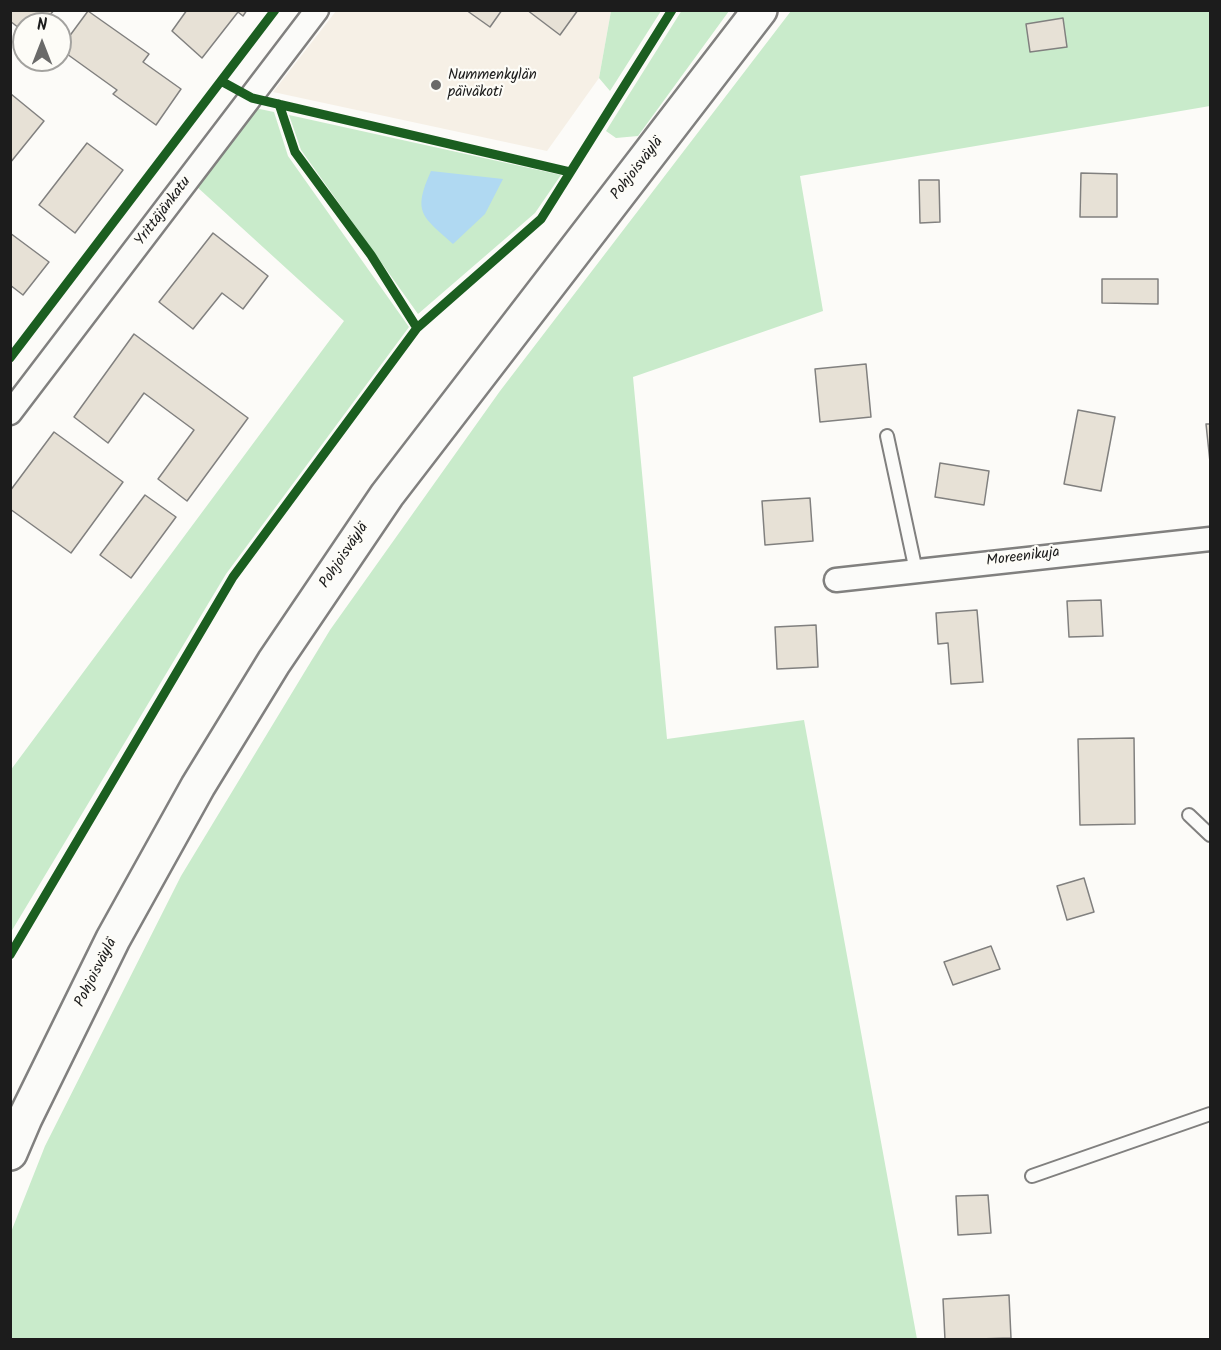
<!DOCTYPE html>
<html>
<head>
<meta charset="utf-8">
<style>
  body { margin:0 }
  #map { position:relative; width:1221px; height:1350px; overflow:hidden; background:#fcfbf8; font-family:Kalam,sans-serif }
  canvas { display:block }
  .frame { position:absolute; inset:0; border:12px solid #1c1c1c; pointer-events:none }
  .north { position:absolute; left:12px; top:12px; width:60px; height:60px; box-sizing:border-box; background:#fdfcf7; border:2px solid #a3a29f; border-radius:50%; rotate:0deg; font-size:16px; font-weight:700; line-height:24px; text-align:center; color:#1c1c1c }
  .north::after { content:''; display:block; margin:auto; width:21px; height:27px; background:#6a6a69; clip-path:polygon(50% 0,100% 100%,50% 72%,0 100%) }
</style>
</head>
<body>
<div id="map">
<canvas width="1221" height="1350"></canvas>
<div class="frame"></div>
<div class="north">N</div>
</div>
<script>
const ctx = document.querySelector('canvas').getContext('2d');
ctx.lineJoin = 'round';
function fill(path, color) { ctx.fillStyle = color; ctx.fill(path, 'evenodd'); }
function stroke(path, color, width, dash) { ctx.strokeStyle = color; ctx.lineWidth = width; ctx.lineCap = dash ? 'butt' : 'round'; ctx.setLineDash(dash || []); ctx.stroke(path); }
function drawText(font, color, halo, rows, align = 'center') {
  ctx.font = font + ' Kalam,sans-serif'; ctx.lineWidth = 4.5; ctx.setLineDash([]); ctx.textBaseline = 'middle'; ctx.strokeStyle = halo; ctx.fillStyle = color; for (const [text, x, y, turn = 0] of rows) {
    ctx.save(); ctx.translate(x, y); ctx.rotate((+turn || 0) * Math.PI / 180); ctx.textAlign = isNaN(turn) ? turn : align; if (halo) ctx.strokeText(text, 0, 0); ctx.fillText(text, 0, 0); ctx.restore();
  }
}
fill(new Path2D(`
  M336,11H611L599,78L547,151L273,92Z`), '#f6f0e6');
fill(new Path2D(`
  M682,10L729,11L638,136L616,138L606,131Z
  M611,11H661L610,91L599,78Z
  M791,11H1210V106L800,176L823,311L633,377L667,739L804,720L917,1339L11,1340V1232L45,1146L181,876L330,630L500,391Z
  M255,108L274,112L288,156L409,327L226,574L11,932L10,771L344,321L196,186Z
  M289,115L561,175L535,213L418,314L301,150Z`), '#c9ebcb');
fill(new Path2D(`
  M431,171L503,179L485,214L453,244C422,216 412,213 431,171Z`), '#b0d9f2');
const building = new Path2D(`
  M10,10H54L43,24H24V32L10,21Z
  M187,10H247L243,16L238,12L202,58L172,31Z
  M466,10H502L490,27Z
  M527,10H578L560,35Z
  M88,11L149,54L143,62L181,89L156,125L113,94L117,90L60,49Z
  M1063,18L1067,47L1030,52L1026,24Z
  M11,94L44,121L10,163V95Z
  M87,143L123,170L75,233L39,205Z
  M1081,173L1117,174V217H1080Z
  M919,180H939L940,222L920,223Z
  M10,233L49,262L23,295L10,285Z
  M213,233L268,276L243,309L222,293L193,329L159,302Z
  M1102,279H1158V304L1102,303Z
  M134,334L248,418L187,501L158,479L194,430L144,393L108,443L74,417Z
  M866,364L871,417L820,422L815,369Z
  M1078,410L1115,417L1101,491L1064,484Z
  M1206,424H1210V462Z
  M54,432L123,482L71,553L10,509V491Z
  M940,463L989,471L984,505L935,497Z
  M145,495L176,517L131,578L100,555Z
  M810,498L813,541L765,545L762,501Z
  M1101,600L1103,636L1069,637L1067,601Z
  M977,610L983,682L951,684L948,643L938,644L936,613Z
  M816,625L818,667L777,669L775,627Z
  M1134,738L1135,824L1080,825L1078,739Z
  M1084,878L1094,912L1067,920L1057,886Z
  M991,946L1000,969L953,985L944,962Z
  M988,1195L991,1233L958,1235L956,1196Z
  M1009,1295L1011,1338L945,1340L943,1299Z`);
fill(building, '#e7e1d6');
stroke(building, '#81807f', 1.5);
const lane = new Path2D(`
  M887,436L916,571
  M1189,815L1210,835
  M1032,1176L1210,1114`);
const street = new Path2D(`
  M10,413L317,10
  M836,580L1210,539`);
const secondary = new Path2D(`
  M10,1153L25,1118L113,939L198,786L274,662L387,495L760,10`);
stroke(lane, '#81807f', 16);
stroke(street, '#81807f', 27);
stroke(secondary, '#81807f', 38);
stroke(lane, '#fbfbf9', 12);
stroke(street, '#fbfbf9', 22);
stroke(secondary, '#fbfbf9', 33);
stroke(new Path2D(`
  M221,81L252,98L570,172
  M279,104L295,152L371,255L417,328
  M10,358L275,10
  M10,955L233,577L417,328L541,219L672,10`), '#1b5e20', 9);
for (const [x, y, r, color] of [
  [436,85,6,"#6a6a69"]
]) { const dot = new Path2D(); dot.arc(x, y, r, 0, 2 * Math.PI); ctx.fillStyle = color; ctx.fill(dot); stroke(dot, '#fdfcf7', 2); }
drawText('15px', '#1c1c1c', '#fdfcf7', [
  ["Nummenkylän",448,76],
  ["päiväkoti",448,93]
], 'left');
drawText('15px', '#1c1c1c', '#fdfcf7', [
  ["Pohjoisväylä",638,169,-52],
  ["Yrittäjänkatu",164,212,-53],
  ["Pohjoisväylä",345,556,-56],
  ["Moreenikuja",1023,558,-7],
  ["Pohjoisväylä",97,973,-63]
]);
</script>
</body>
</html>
